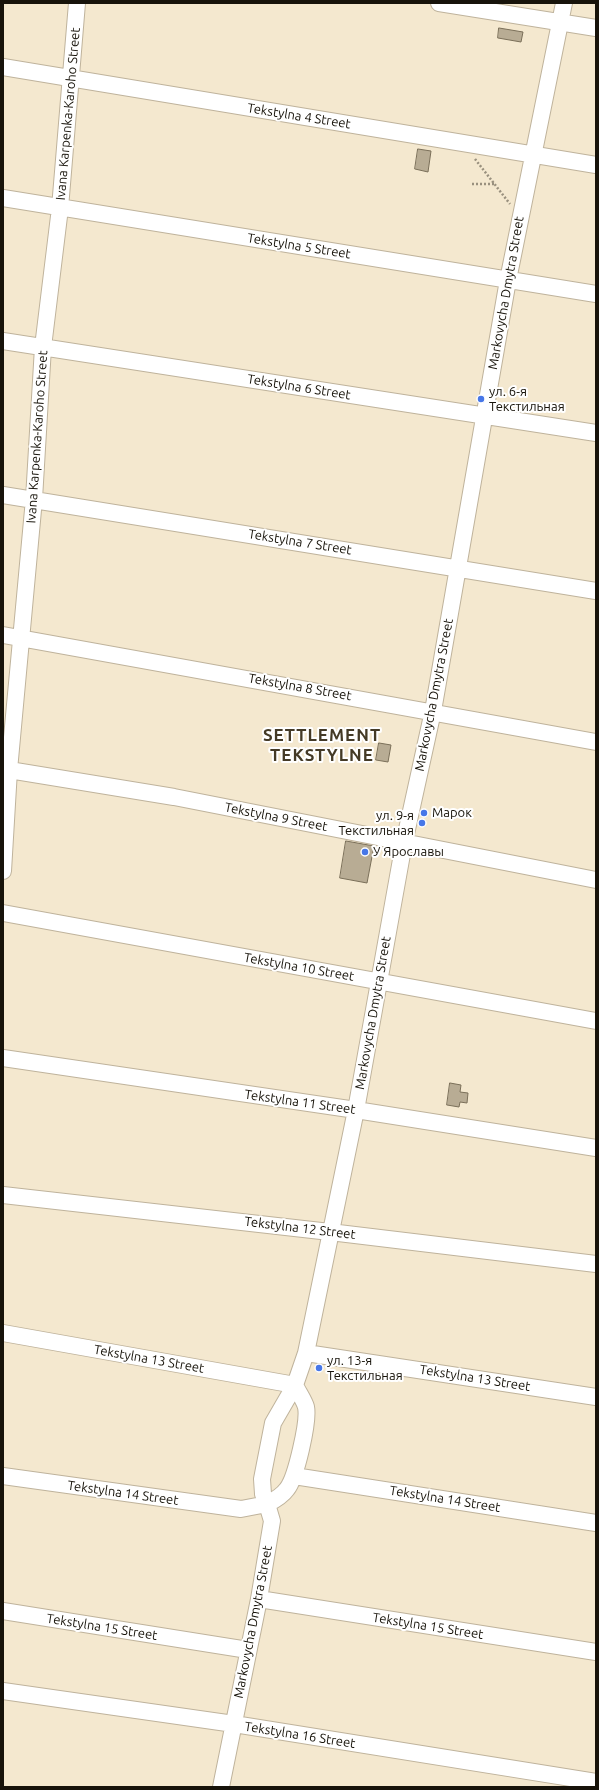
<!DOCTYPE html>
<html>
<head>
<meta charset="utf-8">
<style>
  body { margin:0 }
  #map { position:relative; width:599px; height:1790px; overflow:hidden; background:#f4e8cf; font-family:Ubuntu,sans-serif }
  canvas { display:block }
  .frame { position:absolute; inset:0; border:4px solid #17130a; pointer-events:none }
</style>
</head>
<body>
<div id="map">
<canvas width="599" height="1790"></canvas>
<div class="frame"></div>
</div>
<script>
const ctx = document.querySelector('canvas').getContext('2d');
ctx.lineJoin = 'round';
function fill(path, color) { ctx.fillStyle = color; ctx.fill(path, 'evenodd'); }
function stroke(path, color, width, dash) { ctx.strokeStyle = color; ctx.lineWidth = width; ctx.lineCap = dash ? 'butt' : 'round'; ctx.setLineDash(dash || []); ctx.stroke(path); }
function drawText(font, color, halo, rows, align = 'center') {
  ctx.font = font + ' Ubuntu,sans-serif'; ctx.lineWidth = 4; ctx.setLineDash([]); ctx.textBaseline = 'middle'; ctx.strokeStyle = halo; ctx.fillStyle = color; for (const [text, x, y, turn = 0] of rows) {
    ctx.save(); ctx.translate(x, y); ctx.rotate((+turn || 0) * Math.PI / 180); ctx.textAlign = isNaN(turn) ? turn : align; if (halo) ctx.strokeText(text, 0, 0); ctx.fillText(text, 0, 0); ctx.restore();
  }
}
const building = new Path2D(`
  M499,28L523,32L521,42L498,38Z
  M418,149L431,151L428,172L415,169Z
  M379,743L391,745L388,762L376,760Z
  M346,841L374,846L367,883L340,878Z
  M450,1083L461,1085L460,1092L468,1093L467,1103L460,1102L459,1107L447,1105Z`);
fill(building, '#b8ac94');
stroke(building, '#7a6f59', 1);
const minor = new Path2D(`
  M439,3L596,28
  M3,67L596,165
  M3,198L596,294
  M3,341L596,433
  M3,495L596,591
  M3,635L596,742
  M3,769L174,797L596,880
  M3,871L9,770L34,499L43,347L60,208L77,3
  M3,913L596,1021
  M3,1058L356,1110L596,1148
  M3,1195L330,1232L596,1264
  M3,1333L295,1385L273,1423L262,1479L263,1494L267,1504L241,1509L3,1476
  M306,1353L596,1397
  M294,1476L596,1523
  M259,1599L596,1652
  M3,1611L248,1650
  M3,1691L234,1724L596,1782
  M221,1787L259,1599L272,1521L267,1504C275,1500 282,1496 287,1489C296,1478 309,1421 306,1407C304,1400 298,1392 295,1385L306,1353L356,1110L404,843L433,711L508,280L564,3`);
stroke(minor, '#bfb39c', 18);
stroke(new Path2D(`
  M475,159L510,204
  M472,184H494`), '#99907e', 2.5, [2, 2]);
stroke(minor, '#fff', 16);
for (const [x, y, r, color] of [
  [481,399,4,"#4777e8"],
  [424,813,4,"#4777e8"],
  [422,823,4,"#4777e8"],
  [365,852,4,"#4777e8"],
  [319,1368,4,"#4777e8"]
]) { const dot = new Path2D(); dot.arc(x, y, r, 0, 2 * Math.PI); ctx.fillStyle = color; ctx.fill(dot); stroke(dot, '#fff', 1.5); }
drawText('13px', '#17130a', '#fff', [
  ["Ivana Karpenka-Karoho Street",68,114,-85],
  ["Tekstylna 4 Street",299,116,9],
  ["Tekstylna 5 Street",299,246,9],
  ["Markovycha Dmytra Street",506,293,-80],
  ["Tekstylna 6 Street",299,387,9],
  ["Ivana Karpenka-Karoho Street",37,437,-86],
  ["Tekstylna 7 Street",300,542,9],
  ["Tekstylna 8 Street",300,687,10],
  ["Markovycha Dmytra Street",434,695,-79],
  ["Tekstylna 9 Street",276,817,11],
  ["Tekstylna 10 Street",299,967,10],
  ["Markovycha Dmytra Street",373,1013,-80],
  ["Tekstylna 11 Street",300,1102,8],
  ["Tekstylna 12 Street",300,1228,7],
  ["Tekstylna 13 Street",149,1359,10],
  ["Tekstylna 13 Street",475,1378,9],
  ["Tekstylna 14 Street",123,1493,8],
  ["Tekstylna 14 Street",445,1499,9],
  ["Markovycha Dmytra Street",253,1622,-79],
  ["Tekstylna 15 Street",428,1626,9],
  ["Tekstylna 15 Street",102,1627,9],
  ["Tekstylna 16 Street",300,1735,9]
]);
drawText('13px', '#17130a', '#fff', [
  ["ул. 6-я",489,392],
  ["Текстильная",489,407],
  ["Марок",432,813],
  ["ул. 9-я",414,816,"right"],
  ["Текстильная",414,831,"right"],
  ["У Ярославы",373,852],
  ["ул. 13-я",327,1361],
  ["Текстильная",327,1376]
], 'left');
ctx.letterSpacing = '1px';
drawText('bold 17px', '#443a26', '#fff', [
  ["SETTLEMENT",322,735],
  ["TEKSTYLNE",322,755]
]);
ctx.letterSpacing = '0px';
</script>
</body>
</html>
